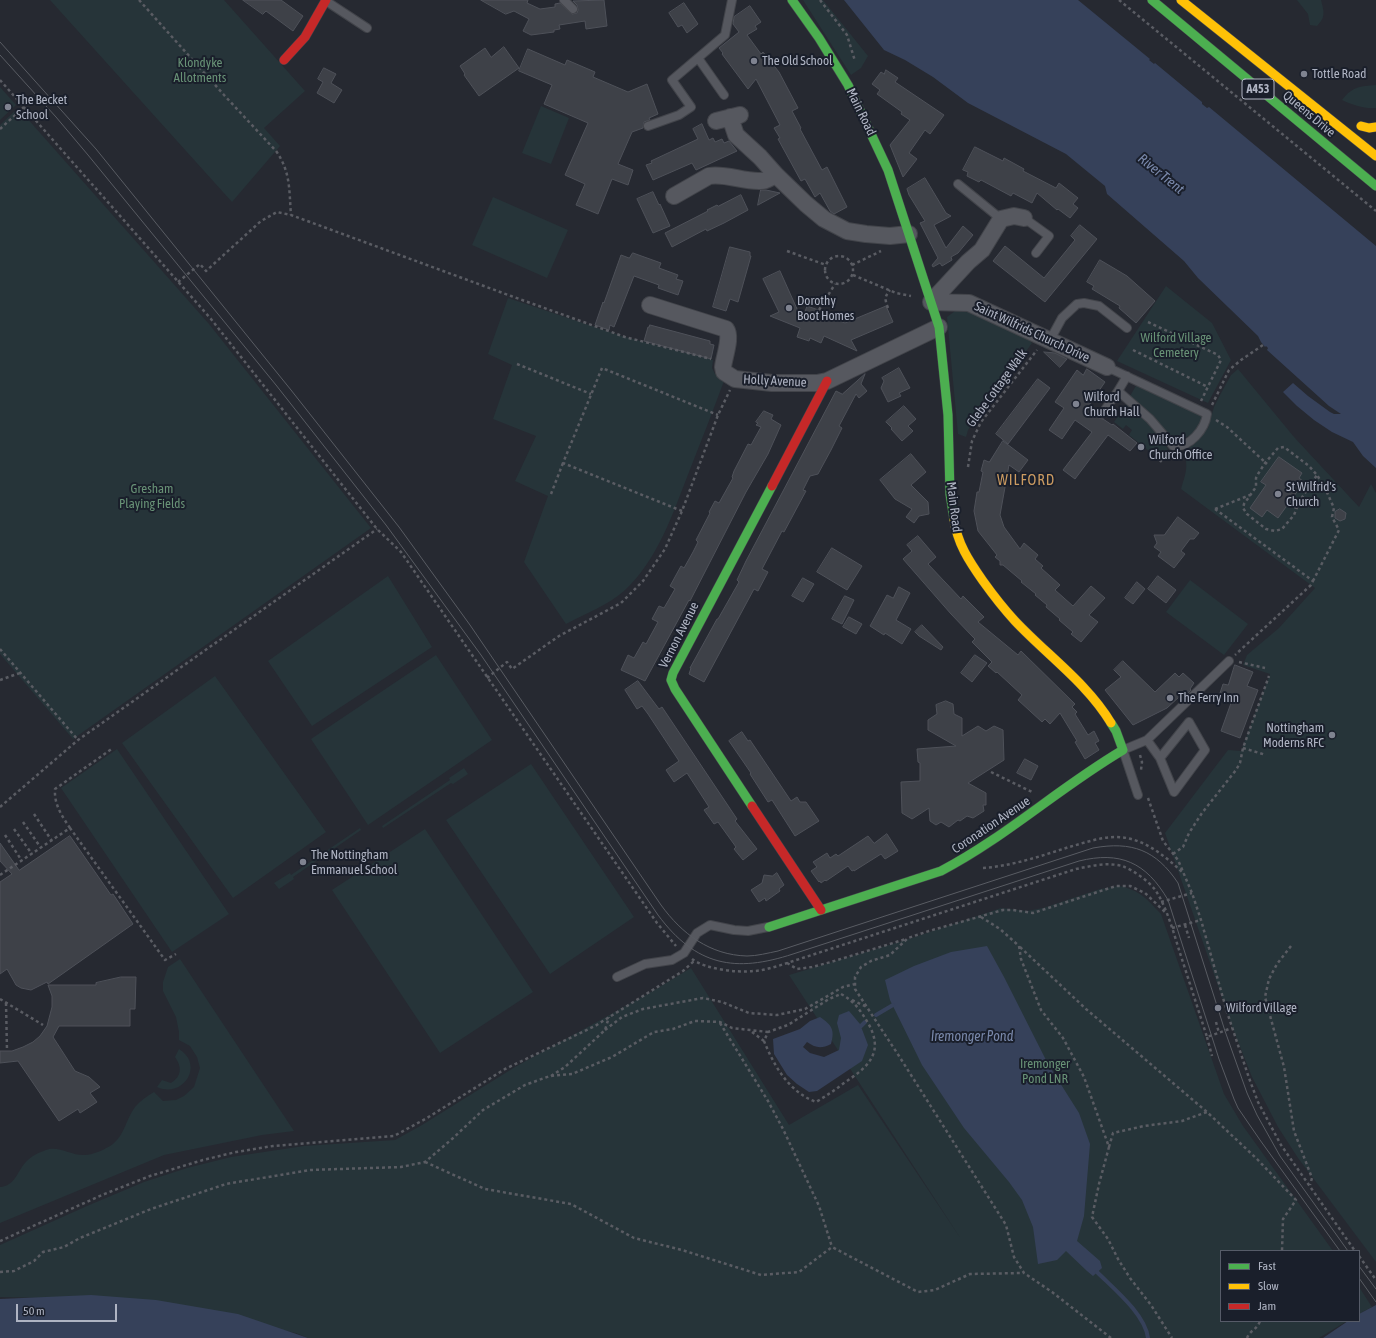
<!DOCTYPE html>
<html>
<head>
<meta charset="utf-8">
<style>
  body { margin:0 }
  #map { position:relative; width:1376px; height:1338px; overflow:hidden; background:#262931; font-family:"Asap Condensed",sans-serif }
  canvas { display:block }
  .legend { position:absolute; left:1220px; top:1250px; width:140px; height:72px; box-sizing:border-box; background:#1a1f2b; border:1px solid #565b68; margin:0; padding:5px 7px; list-style:none; font-size:12px; color:#afb4c3 }
  .legend li { display:flex; align-items:center; gap:8px; height:20px }
  .legend b { width:20px; border:1px solid #565b68 }
  .scale { position:absolute; left:16px; top:1304px; width:101px; height:18px; box-sizing:border-box; border:2px solid #afb4c3; border-top:0; padding-left:5px; font-size:12px; line-height:14px; white-space:nowrap; color:#afb4c3; -webkit-text-stroke:3px #1a1f2b; paint-order:stroke }
</style>
</head>
<body>
<div id="map">
<canvas width="1376" height="1338"></canvas>
<ul class="legend">
<li><b style="height:5px;background:#4caf50"></b>Fast</li>
<li><b style="height:5px;background:#ffc107"></b>Slow</li>
<li><b style="height:5px;background:#c62828"></b>Jam</li>
</ul>
<div class="scale">50 m</div>
</div>
<script>
const ctx = document.querySelector('canvas').getContext('2d');
ctx.lineJoin = 'round';
function fill(path, color) { ctx.fillStyle = color; ctx.fill(path, 'evenodd'); }
function stroke(path, color, width, dash) { ctx.strokeStyle = color; ctx.lineWidth = width; ctx.lineCap = dash ? 'butt' : 'round'; ctx.setLineDash(dash || []); ctx.stroke(path); }
function drawText(font, color, halo, rows, align = 'center') {
  ctx.font = font + ' "Asap Condensed",sans-serif'; ctx.lineWidth = 4; ctx.setLineDash([]); ctx.textBaseline = 'middle'; ctx.strokeStyle = halo; ctx.fillStyle = color; for (const [text, x, y, turn = 0] of rows) {
    ctx.save(); ctx.translate(x, y); ctx.rotate((+turn || 0) * Math.PI / 180); ctx.textAlign = isNaN(turn) ? turn : align; if (halo) ctx.strokeText(text, 0, 0); ctx.fillText(text, 0, 0); ctx.restore();
  }
}
fill(new Path2D(`
  M50,0H224L305,91L264,128L280,146L232,202Z
  M803,0H823L868,56L861,68L851,75Z
  M1297,0H1321C1324,12 1326,17 1317,26L1310,25L1308,14Z
  M1376,85V108C1364,109 1353,105 1342,100C1352,87 1360,86 1376,85Z
  M0,87L16,105L0,120Z
  M541,106L569,118L551,164L522,153Z
  M18,108L209,324L371,528L73,739L0,654V125Z
  M493,197L568,230L547,278L472,245Z
  M1166,286L1212,323L1231,360L1208,403L1117,361Z
  M508,298L625,337L713,360L712,368L715,374L724,381C713,411 701,441 689,472C673,513 658,560 624,591C608,605 585,614 566,624L524,562L548,496L515,481L536,436L493,419L512,365L488,354Z
  M961,309H968L1028,339L1032,343L1024,354L1004,378L974,421L968,430L966,437L958,434L947,317L955,311Z
  M1238,369L1294,437L1359,507L1371,484L1376,493V1262L1298,1158L1278,1127L1252,1077L1233,1029L1165,833L1228,750L1241,751L1270,674L1243,665L1247,655L1279,628L1315,588L1181,489C1185,475 1189,467 1184,453L1208,428L1214,407L1220,395L1231,375Z
  M1137,384L1201,414C1207,426 1187,442 1175,438C1164,435 1139,405 1130,396Z
  M1128,402L1146,420L1168,449L1159,459L1129,435L1132,430L1126,425L1123,429L1114,422Z
  M388,576L432,647L312,726L268,661Z
  M1190,580L1248,624L1224,655L1166,612Z
  M436,655L492,740L368,825L311,739Z
  M215,676L326,832L233,898L122,743Z
  M117,749L229,914L172,952L61,788Z
  M531,764L634,917L550,974L446,820Z
  M464,768L468,774L453,784L451,783L383,828L382,826L450,780L449,778Z
  M360,828L361,830L293,877L294,879L279,889L274,883L290,873L291,875Z
  M425,829L533,992L440,1053L332,890Z
  M1119,886C1140,890 1147,899 1161,914L1224,1094L1243,1126L1333,1251H1221V1321H1347L1319,1338H308L296,1333L140,1300L0,1297V1245L87,1206L144,1182L187,1168L231,1157L304,1146L395,1140L422,1125L515,1067L651,992L691,968L789,1125L858,1085L961,1239L789,975L909,939L1001,908L1027,911L1043,908L1100,889Z
  M180,959L294,1131L262,1135L164,1155L0,1223V1187C15,1186 17,1172 25,1163C31,1156 38,1153 46,1150C58,1145 72,1156 85,1155C93,1155 106,1149 113,1144C125,1134 126,1119 135,1107C140,1101 147,1096 154,1092L163,1101L176,1100L184,1096L194,1087L200,1068L197,1057L190,1046L179,1040V1032L176,1017L163,991V982L168,967Z
  M179,1049C205,1065 183,1099 157,1087L162,1080L171,1083C182,1076 182,1067 175,1057Z
  M1359,1287L1372,1307L1359,1314Z`), '#263439');
fill(new Path2D(`
  M844,0H1078L1150,59L1149,60L1154,64L1155,63L1202,102V104L1207,108L1209,107L1376,246V468L1363,456L1353,442L1332,432L1314,420L1297,406L1283,392L1293,383L1308,396L1330,412L1334,414H1341L1329,406L1267,350L1268,348L1266,346L1265,347L1261,342L1258,336L1198,278L1184,261L1107,194L1105,186L1066,154L968,103L933,77L905,60L884,50Z
  M987,946L1004,977L1048,1064L1079,1113L1090,1144L1084,1216L1077,1241L1100,1261L1102,1268L1093,1276L1087,1271L1066,1251L1057,1260L1038,1264L1033,1227L1022,1200L1009,1182L964,1128L922,1065L890,1000L885,980L914,966L951,952Z
  M849,1011L860,1024L868,1045L862,1061L817,1091L809,1092L797,1084L787,1075L774,1054L773,1039L800,1029L810,1021L820,1017C832,1025 835,1030 831,1044C821,1049 816,1048 807,1042L803,1047L810,1053L824,1057L839,1050L841,1038L837,1023L839,1015Z
  M91,1295L156,1300L238,1314L308,1338H0V1299Z
  M1376,1305V1338H1323L1348,1321H1359V1314Z`), '#36415a');
stroke(new Path2D(`
  M876,1015L893,1005
  M861,1026L865,1022
  M1097,1272C1114,1289 1145,1314 1148,1338`), '#36415a', 4);
const building = new Path2D(`
  M243,0H281L303,16L293,31L266,11L263,14Z
  M481,0H528L527,3L540,9L555,7V4L560,3L572,14L577,13L578,10L577,5L573,1L604,0L607,26L586,29L585,21L559,25L560,29L554,30V32L531,35L523,31L529,19L514,11L506,14Z
  M684,3L698,24L687,33L682,25L678,27L669,13Z
  M750,6L761,22L755,26L757,29L747,35L761,54L763,52L779,72L798,108L792,111L801,128L800,129L822,170L827,167L847,207L834,214L830,211L820,193L815,197L805,179L801,181L778,139L780,138L774,128L780,125L756,79L748,89L722,54L723,53L719,48L739,32L733,24L734,17Z
  M504,47L519,68L479,96L464,75L465,74L460,66L485,48L491,57Z
  M528,49L565,65L567,60L595,72L593,77L628,92L647,84L658,114L649,118L650,120L644,122L643,128L632,132L618,164L633,170L628,185L612,179L598,214L576,205L585,184L565,175L588,123L544,104L552,85L519,71Z
  M324,68L336,74L331,83L342,90L334,103L317,93L323,82L318,79Z
  M886,70L898,78L895,82L944,115L930,134L925,130L909,153L917,159L903,177L890,145L910,120L901,114L902,112L877,94L880,90L872,84L881,72L884,74Z
  M702,124L709,140L713,138L715,142L722,139L724,143L729,141L737,151L696,170L692,163L653,180L646,165L652,163L651,161L698,139L693,129Z
  M975,147L1003,161L1004,158L1024,169L1023,171L1056,188L1059,183L1078,198L1073,204L1078,208L1070,218L1058,209L1057,210L1037,193L1032,203L1013,193L1011,196L981,180L979,182L967,176L968,172L963,170Z
  M925,178L946,213L951,216L934,225L946,248L963,226L973,235L958,253L951,257L952,260L942,266L940,263L933,267L932,265L938,258L920,223L925,221L909,195L907,189Z
  M761,190H766L780,193L758,205Z
  M653,192L659,205L660,204L670,226L653,233L637,199Z
  M741,195L748,210L724,223L707,231L706,229L672,247L665,233L708,211L707,210L717,205L718,206Z
  M1080,225L1097,239L1045,302L993,261L1005,246L1044,278L1075,240L1071,236Z
  M730,247L750,252V256H751L738,302L730,299L726,311L713,307Z
  M633,253L661,263L659,268L678,275L676,279L683,281L678,295L658,288L659,285L634,276L614,327L610,325L609,330L595,325L603,302L604,303L621,255L629,258Z
  M1100,260L1127,276L1155,301L1136,323L1119,308L1120,306L1092,289L1094,286L1087,282Z
  M780,271L802,320L807,306L833,315L832,318L845,323L886,306L893,322L851,340L857,351L824,336L821,343L810,338L809,341L797,337L800,328L770,316L779,312L763,279Z
  M650,325L710,341V344L714,345L711,359L644,341L648,327H649Z
  M1044,352L1055,353L1067,359L1060,367Z
  M899,368L910,388L899,393L901,396L888,402L881,388L884,381L882,378Z
  M1087,369L1105,382L1087,408L1097,414L1099,418L1103,419L1112,425L1113,424L1137,443L1130,451L1108,435L1075,479L1063,470L1092,432L1075,420L1062,439L1049,430L1064,408L1055,402L1077,370L1083,375Z
  M865,374L861,384L867,391L859,398L856,394L839,426L842,428L831,450L818,474L810,476L803,490L806,491L784,532L782,531L762,569L768,572L758,591L754,589L704,682L689,674L691,668H690L717,619H718L739,582L737,580L746,561L836,391L842,394Z
  M1038,379L1050,388L1008,444L996,434Z
  M904,406L916,419L908,426L913,431L902,441L891,429L892,428L886,422Z
  M764,411L773,415L771,419L781,425L768,454L746,492L690,601L689,600L645,681L621,670L628,655L634,658L643,642L646,644L658,622L652,619L659,606L664,608L675,589L670,586L681,566L684,568L693,552L698,542L696,540L710,513L709,512L715,501L719,503L733,478L732,477L734,471L748,444L751,445L761,427L756,425L758,423L756,422Z
  M1003,441L1028,460L1019,472L1009,465L1000,515L1004,527L1020,549L1024,543L1038,555L1035,559L1043,566L1041,568L1060,585L1055,590L1073,606L1091,586L1105,598L1089,615L1098,622L1081,642L1071,634L1073,632L1059,620L1060,619L1046,607L1047,605L1035,595L1036,594L1021,582L1022,581L1003,565H1000V561L995,557L997,555L978,531L974,511L977,492H979L983,472L981,471L984,460L989,462Z
  M911,454L926,472L911,485L928,502L929,514L919,516L914,523L906,517L912,509L895,499L880,480Z
  M1279,457L1302,473L1299,478L1304,482L1278,518L1267,510L1262,517L1250,508L1266,485L1261,482Z
  M1340,509L1346,513L1345,519L1340,521L1335,518V512Z
  M1178,517L1199,533L1194,539H1190L1181,551L1185,554L1174,568L1158,556L1161,552L1154,547L1157,543L1154,535H1164Z
  M918,536L936,557L928,564L961,599L963,596L984,617L978,622L1018,655L1021,651L1075,704L1072,707L1077,712L1075,714L1088,735L1094,731L1099,741L1095,743L1099,750L1085,759L1075,742L1077,741L1060,713L1050,724L1045,719L1042,722L1018,700L1022,695L997,672L996,673L988,666L992,662L972,642L975,639L972,636L951,614L903,559L912,551L907,545Z
  M832,548L862,566L847,590L817,572Z
  M1158,576L1176,590L1166,603L1148,589Z
  M803,578L814,584L803,602L792,596Z
  M1137,582L1145,589L1133,604L1125,598Z
  M899,587L910,593L896,620L911,629L902,644L885,633L884,635L870,626L887,595L893,598Z
  M845,596L854,600L842,624L832,619Z
  M849,617L862,624L856,634L843,627Z
  M922,625L943,647L941,650L919,636L915,632Z
  M975,655L987,663L972,682L961,673Z
  M1123,661L1155,692L1175,673L1179,677L1183,673L1194,683L1190,689L1191,690L1182,699L1179,697L1167,708L1133,725L1105,690L1121,677L1114,670Z
  M1235,665L1253,672L1247,686L1258,690L1240,738L1221,731L1231,703L1222,700V697L1219,696L1223,684L1228,685Z
  M638,681L659,709L662,707L737,819L735,821L757,849L743,860L734,849L736,847L718,822L714,824L704,810L709,807L687,773L674,782L666,770L679,761L648,714L642,706L637,709L625,690Z
  M946,701L953,704L954,714L962,718V736L978,726L986,731L994,726L1003,730L1004,760L968,783L986,793V805H983L984,811L973,818L967,816L960,821L958,820L949,827L941,822L936,825L930,821L929,808L912,819L902,813L901,782L920,781V763L918,762L917,749L956,746L928,730V720L937,714L936,705Z
  M742,732L748,741L750,740L791,801L797,797L800,802H806L819,821L795,836L772,800L768,802L750,774L751,773L729,741Z
  M1025,759L1038,766L1031,780L1017,773Z
  M887,834L898,851L885,859L881,854L854,871V870L852,871L848,866L826,881L825,880L821,883L820,881L819,882L811,871L817,867L813,862L827,853L830,858L836,854L838,856L868,836L874,843Z
  M70,836L111,895L113,894L133,924L48,984L47,982L31,990L21,988L16,985L7,969L0,974V882L12,874L0,861V843L19,870Z
  M777,873L784,885L779,889L780,891L766,901L765,898L759,902L751,890L762,883L764,875L772,876Z
  M121,977H136L135,1009H130V1026H59L53,1037L75,1071L89,1077L100,1087L90,1093L97,1102L80,1113L78,1109L59,1121L18,1061L0,1063V1051H12L23,1047L33,1042L40,1036L47,1026L52,1007V996L48,985H96V983Z`);
fill(building, '#3e4148');
stroke(building, '#4e5159', 1);
const lane = new Path2D(`
  M564,0L573,9
  M326,1L367,28
  M698,58L724,95
  M648,126L679,115L691,107L672,80L725,35L732,0
  M958,184L1001,219
  M1024,218L1049,236L1036,253
  M1050,340L1062,318L1077,304L1084,303L1099,306L1127,328
  M1107,367L1207,414C1205,429 1190,448 1173,446L1150,419L1118,391L1127,376
  M1102,414L1118,391
  M1147,740L1160,758L1189,722L1205,750L1174,792L1160,758
  M1138,795L1123,750L1147,740L1229,661
  M617,977L645,964L672,960L684,953L697,933L710,925L734,930L748,931L768,927`);
const street = new Path2D(`
  M730,117L736,135L760,157L776,175L806,204L824,219L847,231L866,234L890,236L909,234
  M716,121L740,115
  M674,196L709,176C726,173 743,182 761,181C766,181 771,177 776,175
  M931,302L969,303L1107,367
  M931,302L968,262L982,250L1001,219L1014,216L1024,218
  M650,305L726,329C732,337 724,357 723,367L724,372L735,379L772,383H817L827,381L939,327`);
const fast = new Path2D(`
  M792,0L819,38L848,85L888,170L939,327L948,415L950,494L954,519
  M1152,0L1376,186
  M752,806L675,689L671,680L673,673L772,486
  M769,927L941,871C1006,837 1060,787 1123,750L1116,731L1111,723`);
const slow = new Path2D(`
  M1181,0L1376,156
  M1361,126L1369,128L1376,127
  M954,519C957,543 969,561 983,581C993,595 1004,609 1015,621C1047,655 1087,683 1111,723`);
const jam = new Path2D(`
  M284,60L305,37L326,0
  M772,486L827,381
  M752,806L821,910`);
stroke(lane, '#42444a', 10);
stroke(street, '#42444a', 18);
stroke(fast, '#42444a', 10);
stroke(slow, '#42444a', 10);
stroke(jam, '#42444a', 10);
stroke(new Path2D(`
  M139,0L224,95L276,151C291,172 289,191 291,215
  M820,0L847,35L855,61
  M1119,0L1376,211
  M0,80L211,319L377,529L401,552L657,923L676,946
  M0,129L24,107
  M787,251L826,265
  M825 270a14 14 0 1 1 28 0a14 14 0 1 1-28 0Z
  M852,265L881,251
  M853,275L896,293L911,296
  M178,282L200,264L206,271L261,221L277,212L291,215L511,296L625,337L711,359
  M888,308C885,300 884,297 890,290
  M819,310L835,284
  M1148,322L1218,355L1221,360L1201,401
  M1133,350L1208,387
  M517,364L591,394
  M1212,405L1229,370L1241,360L1263,345
  M1216,420L1227,427L1267,464
  M1160,462L1167,453
  M968,467L972,441L981,422L1037,350
  M551,494L563,463
  M1289,503L1296,508
  M1215,509L1313,581L1311,585L1235,655
  M1215,509L1250,495
  M682,511L563,463L602,368L718,415
  M1313,581L1339,530L1332,517L1334,508L1325,488L1317,475L1309,466L1284,447L1278,448L1265,463L1258,474L1256,478V487L1244,504L1243,508L1247,514L1266,529L1275,531L1282,529L1294,515L1299,502L1317,475
  M0,649L78,740
  M1239,662L1265,668
  M487,678L507,662L512,669L559,636L621,603L643,581L665,549L682,511L718,415L730,390
  M0,680L20,673
  M1243,748L1266,755
  M1140,755L1142,762L1141,770
  M991,772L1032,792
  M1148,798L1163,841L1178,860L1192,893L1201,920L1227,1012L1249,1078L1258,1102L1281,1145L1355,1251
  M0,807L78,740L377,529
  M34,814L52,841
  M23,822L41,848
  M70,828C62,816 54,805 55,789L113,748
  M14,829L32,854
  M5,835L22,861
  M1173,854L1183,847L1189,833L1202,813L1236,770L1240,763L1243,748L1269,676
  M983,868C1012,866 1041,856 1069,847C1084,843 1100,837 1116,837C1142,837 1164,855 1182,872
  M0,875L70,828L165,960L176,954
  M1161,902L1192,893
  M981,917L1000,929L1019,946L1021,959L1041,1010L1063,1038L1084,1077L1109,1147L1099,1184L1092,1217L1108,1239L1118,1259L1130,1278L1151,1305L1172,1338
  M1185,925L1189,938
  M1172,928L1201,920
  M1291,946L1277,964L1269,979L1265,997L1284,1067L1294,1131L1312,1178L1310,1185
  M1020,947L1086,1009L1207,1112L1257,1159L1296,1200L1283,1219L1282,1251
  M692,959C705,969 737,973 753,971C762,971 770,968 778,966L1076,869C1091,866 1107,862 1122,866C1133,870 1149,881 1156,891C1167,908 1174,934 1180,953C1189,981 1198,1009 1207,1037L1232,1028
  M787,963L797,969L812,967L831,962L906,939
  M841,994C854,1001 861,1011 868,1023C885,1053 868,1067 844,1083C835,1090 826,1096 816,1102C789,1092 774,1066 764,1041L768,1032L788,1025L829,999Z
  M0,999L43,1025
  M852,1000L867,1007
  M6,1003L7,1051
  M1216,1022L1219,1033
  M720,1023L768,1101L783,1129L819,1206L832,1247
  M605,1030L622,1017L643,1009L703,998L722,1002L749,1013L777,1015L805,1009L843,987L855,984
  M752,1032L764,1041
  M1207,1037L1212,1056
  M551,1076L565,1067L605,1030L609,1017
  M1109,1147L1113,1133L1144,1126L1182,1121L1207,1112
  M425,1162L485,1189L571,1204L634,1238L682,1250L761,1275L799,1272L832,1247L918,1292L935,1290L970,1274L1023,1273
  M0,1241L102,1195L150,1176L203,1160L236,1152L273,1146L394,1136L427,1118L505,1069L595,1026L683,971L694,961
  M1359,1256L1376,1280
  M0,1272L14,1271L34,1261L43,1252L64,1247L80,1238L151,1209L226,1184L310,1170L401,1167L425,1162L452,1139L483,1110L525,1085L550,1076L572,1074L612,1057L654,1032L673,1029L695,1021L720,1022L732,1028L768,1032
  M1111,1338L1052,1292L1024,1273L1014,1257L1006,1225L899,1056L855,989V977L861,967L871,961L890,955L908,938L929,931L1003,910H1013L1033,913L1116,886H1130L1145,893L1165,912
  M1247,1338C1251,1329 1257,1330 1260,1321`), '#5a5c63', 2.5, [3, 3]);
stroke(lane, '#56585f', 8);
stroke(street, '#56585f', 16);
stroke(fast, '#4caf50', 9);
stroke(slow, '#ffc107', 9);
stroke(jam, '#c62828', 9);
stroke(new Path2D(`
  M0,42L96,149L291,390L399,527L470,625L661,905C682,934 710,955 747,956C757,956 768,953 778,951L1093,848C1132,841 1156,850 1178,883L1225,1031L1247,1093L1257,1115L1280,1156L1348,1251
  M0,55L56,117L88,155L276,385L386,525L481,655L658,915C696,966 735,973 793,954L1079,861C1120,851 1146,862 1168,900L1219,1059L1234,1099L1238,1108L1260,1140L1340,1251
  M1359,1266L1376,1289
  M1359,1278L1376,1302`), '#595c63', 1);
for (const [x, y, r, color] of [
  [754,61,4,"#7f8390"],
  [1304,74,4,"#7f8390"],
  [8,107,4,"#7f8390"],
  [789,308,4,"#7f8390"],
  [1076,404,4,"#7f8390"],
  [1141,447,4,"#7f8390"],
  [1278,494,4,"#7f8390"],
  [1170,698,4,"#7f8390"],
  [1332,735,4,"#7f8390"],
  [303,862,4,"#7f8390"],
  [1218,1008,4,"#7f8390"]
]) { const dot = new Path2D(); dot.arc(x, y, r, 0, 2 * Math.PI); ctx.fillStyle = color; ctx.fill(dot); stroke(dot, '#1a1f2b', 1.5); }
for (const [x, y, w] of [
  [1258,89,32]
]) { const box = new Path2D(); box.roundRect(x - w / 2, y - 10, w, 20, 3); ctx.fillStyle = '#1a1f2b'; ctx.fill(box); stroke(box, '#afb4c3', 1); }
drawText('bold 12px', '#afb4c3', null, [
  ["A453",1258,89]
]);
drawText('13px', '#afb4c3', '#1a1f2b', [
  ["The Old School",762,61],
  ["Tottle Road",1312,74],
  ["The Becket",16,100],
  ["School",16,115],
  ["Dorothy",797,301],
  ["Boot Homes",797,316],
  ["Wilford",1084,397],
  ["Church Hall",1084,412],
  ["Wilford",1149,440],
  ["Church Office",1149,455],
  ["St Wilfrid's",1286,487],
  ["Church",1286,502],
  ["The Ferry Inn",1178,698],
  ["Nottingham",1324,728,"right"],
  ["Moderns RFC",1324,743,"right"],
  ["The Nottingham",311,855],
  ["Emmanuel School",311,870],
  ["Wilford Village",1226,1008]
], 'left');
drawText('13px', '#689276', '#1a1f2b', [
  ["Klondyke",200,63],
  ["Allotments",200,78],
  ["Wilford Village",1176,338],
  ["Cemetery",1176,353],
  ["Gresham",152,489],
  ["Playing Fields",152,504],
  ["Iremonger",1045,1064],
  ["Pond LNR",1045,1079]
]);
drawText('13px', '#afb4c3', '#1a1f2b', [
  ["Main Road",861,112,64],
  ["Queens Drive",1309,114,40],
  ["Saint Wilfrids Church Drive",1032,332,25],
  ["Holly Avenue",775,381,3],
  ["Glebe Cottage Walk",997,388,-54],
  ["Main Road",954,507,83],
  ["Vernon Avenue",679,635,-63],
  ["Coronation Avenue",991,825,-34]
]);
drawText('italic 14px', '#7988aa', '#1a1f2b', [
  ["River Trent",1161,174,39],
  ["Iremonger Pond",972,1037]
]);
ctx.letterSpacing = '1px';
drawText('15px', '#cb9b61', '#1a1f2b', [
  ["WILFORD",1026,480]
]);
ctx.letterSpacing = '0px';
</script>
</body>
</html>
